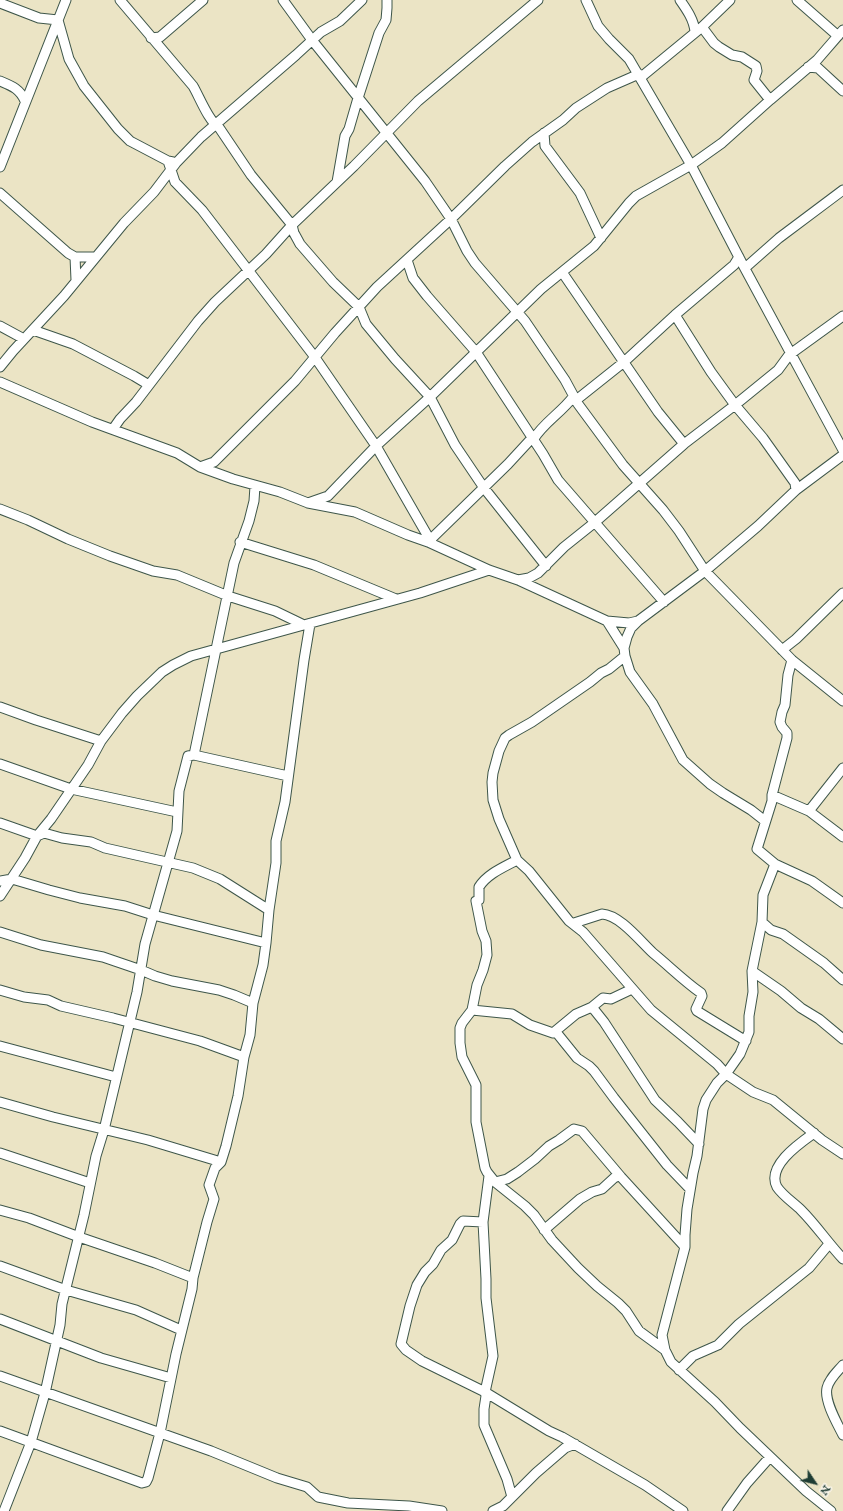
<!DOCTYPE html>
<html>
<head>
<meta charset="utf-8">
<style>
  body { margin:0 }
  #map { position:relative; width:843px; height:1511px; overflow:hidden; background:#ebe4c5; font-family:"IM FELL English",serif }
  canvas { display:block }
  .north { position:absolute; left:795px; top:1463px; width:40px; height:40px; -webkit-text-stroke:3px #fbf7ec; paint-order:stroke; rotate:125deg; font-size:11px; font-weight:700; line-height:16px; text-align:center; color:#1f3d34 }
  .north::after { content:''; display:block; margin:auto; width:14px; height:18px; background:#1f3d34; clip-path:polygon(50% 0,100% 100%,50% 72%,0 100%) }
</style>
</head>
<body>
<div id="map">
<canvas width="843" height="1511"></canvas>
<div class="north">N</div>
</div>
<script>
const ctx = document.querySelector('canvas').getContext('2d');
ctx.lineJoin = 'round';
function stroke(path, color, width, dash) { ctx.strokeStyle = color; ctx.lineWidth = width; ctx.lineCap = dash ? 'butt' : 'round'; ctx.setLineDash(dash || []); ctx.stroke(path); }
const minor = new Path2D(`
  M120,0L193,86C199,96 209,122 218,126L251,175L292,225L294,233L300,244L333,282L359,307L366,324L395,359L430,397L455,445L484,488L546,566
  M283,0L312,40L425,181L451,219L467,251L475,263L525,321L565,380L578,404L623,465L663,510L679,531L705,571L792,660L843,701
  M586,0L598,26L609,39L629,59L691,165L743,265L843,450
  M680,0C687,10 694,20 695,32
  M797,0L838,36
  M0,3L39,18L58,20L69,59L84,86L118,129L130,141L168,161L173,162
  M702,27L714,43L719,47L732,55L742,57L756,66L757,71L754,80L770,100
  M151,38L160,37L203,0
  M808,67L818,68L843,91
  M640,78L702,27L730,0
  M0,81C12,86 20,89 25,101
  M544,133L545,146L580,193L601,238
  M168,161L175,182L202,210L314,356L376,446L430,540
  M0,167L66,0
  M337,182L345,136L349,129L358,98L379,33L386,20L387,8V0
  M0,193L68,253L75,257H95
  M75,257L76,280
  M407,260L413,278L427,296L476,352L543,454L558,480L664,602
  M745,268L779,238L843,190
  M562,272L658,412L684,444
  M675,315L711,372L735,405L763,438L795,483L796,490
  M0,326L24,339
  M33,330L73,344L134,376L149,385
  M0,367L13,351L64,296L124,223L154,192L176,163L201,137L296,55L321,32L340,21L362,0
  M0,382L92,422L177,453L200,467L233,479L280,492L308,503L355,512L408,535L428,542L489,570L518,580L607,621L629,623L638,621
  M575,401L624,362L675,315L734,265L739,257
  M113,429L120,419L136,402L198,321L215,302L266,254L292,225L354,166L418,101L538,0
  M533,440C543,423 561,413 573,397
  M200,467L214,462L295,381L335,333L377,287L451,219L505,166L532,142L563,120L576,108L607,88L639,74
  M308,503L328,496L376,446L430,397L541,289L594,246L629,203L636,196L691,165L722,143L770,100L817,60L843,30
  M0,509L28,520L68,539L110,556L153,571L177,575L228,596L275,611L304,625
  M240,542L314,565L396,599
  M428,542L508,464L532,438
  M518,580L529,578L538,573L564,547L594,523L684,444L735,405L778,370L789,355L843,316
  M607,621L624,648
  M782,650L796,639L843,593
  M625,656L609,669L601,673L590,682L532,722L509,735L505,738L499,751L493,773L492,782L493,800L499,819L517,860L529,871L569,921L583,932L651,1010L717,1064L726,1074L753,1092L773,1100L822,1140L843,1154
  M792,660L788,675L785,705L782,712L780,722L782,727L787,733V738L772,795V801L757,849L775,864L812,881L843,903
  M0,707L36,720L101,741
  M194,755L288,776
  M0,764L71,789L177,812
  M772,795L809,811L843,837
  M809,811L843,768
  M765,821L751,810L723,793L710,784L683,760L653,704L630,672L625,656L624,648L627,637L631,628L638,621L705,571L758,526L796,490L843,455
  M0,823L37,836L44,833L62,838L91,842L105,848L193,868L220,879L269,910
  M517,860C504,867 487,874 479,887V900L476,901L482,931L486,941L487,955L483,970L477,985L472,1010L462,1023L460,1028V1043L462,1057L476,1085V1122L485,1168L487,1172L495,1182L525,1206L534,1215L552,1240L578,1268L597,1286L618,1303L626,1311L639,1331L665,1350
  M775,864L763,895L762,922L752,971L753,992L749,1016V1032L740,1054L726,1074L717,1083L706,1100L703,1109L697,1156L693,1173L687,1209L685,1235V1247L662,1335L665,1350L671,1362L715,1402L740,1428L806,1491L831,1511
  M0,881L12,879L49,890L80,898L125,906L153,915L266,943
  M0,896L25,858L37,836L51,819L88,765L101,741L122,713L137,696L162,672L173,665L191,656L420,593L489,570
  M762,922L771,930L783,934L824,963L843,980
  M574,923L602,914C620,915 640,941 653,953C669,966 684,981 701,993L702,996L696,1009L697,1011L746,1041
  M0,932L41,945L103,957L141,970L155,976L172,981L219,990L234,995L253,1003
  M752,971L781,991L801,1008L819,1019L843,1039
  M0,990L24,997L48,1000L61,1006L113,1018L200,1041L244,1057
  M592,1007L604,1022L655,1100L678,1122L699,1144
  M472,1010L512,1014L530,1025L553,1033L576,1014L592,1007L603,998L611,999L632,989
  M556,1032L577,1058L589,1066L594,1071L614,1098L667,1165L690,1189
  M0,1046L116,1077
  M0,1102L53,1117L148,1140L221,1162
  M814,1133C800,1143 766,1166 777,1187C783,1196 794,1203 801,1210C816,1225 828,1243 843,1259
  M0,1153L90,1183
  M489,1176L483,1222L486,1279V1298L493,1356L485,1392L486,1396L484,1409V1425L507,1479L512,1497
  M495,1182L507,1179L518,1172L535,1159L549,1146L559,1140L574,1129L582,1131L621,1177L685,1247
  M0,1210L29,1218L79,1237L155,1263L193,1278
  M483,1222L463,1221L460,1224L452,1240L441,1250L433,1264L425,1272L417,1285L410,1306L401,1344L406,1350L422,1361L485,1392L549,1431L562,1437L645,1485L683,1511
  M544,1230L580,1199L592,1192L602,1189L614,1178L618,1176L621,1177
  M0,1266L66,1290L136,1310L181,1330
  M0,1319L101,1358L171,1378
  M843,1365C837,1372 829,1379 827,1388C824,1401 837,1423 843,1435
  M679,1370L693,1356L718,1345L739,1324L809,1268L829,1244
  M0,1376L211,1451L277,1478L307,1487L318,1497L348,1503L409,1506L442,1511
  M0,1431L142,1483L146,1482L148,1478L160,1433L176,1354L192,1289L193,1278L207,1222L214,1199L209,1185L215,1168L221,1162L226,1146L238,1096L244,1057L250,1035L253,1003L263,965L266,943L269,910L276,863V841L285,802L304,660L310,624
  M4,1511L31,1442L45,1393L60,1325L62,1304L84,1215L96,1156L104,1130L137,992L145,944L177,831L179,791L188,756L194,755L234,563L249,521L254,501L255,486
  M493,1511L503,1506L536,1473L565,1448L575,1444
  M727,1511L747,1483L770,1457`);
stroke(minor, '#3e564a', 11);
stroke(minor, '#fff', 9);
</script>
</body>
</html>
